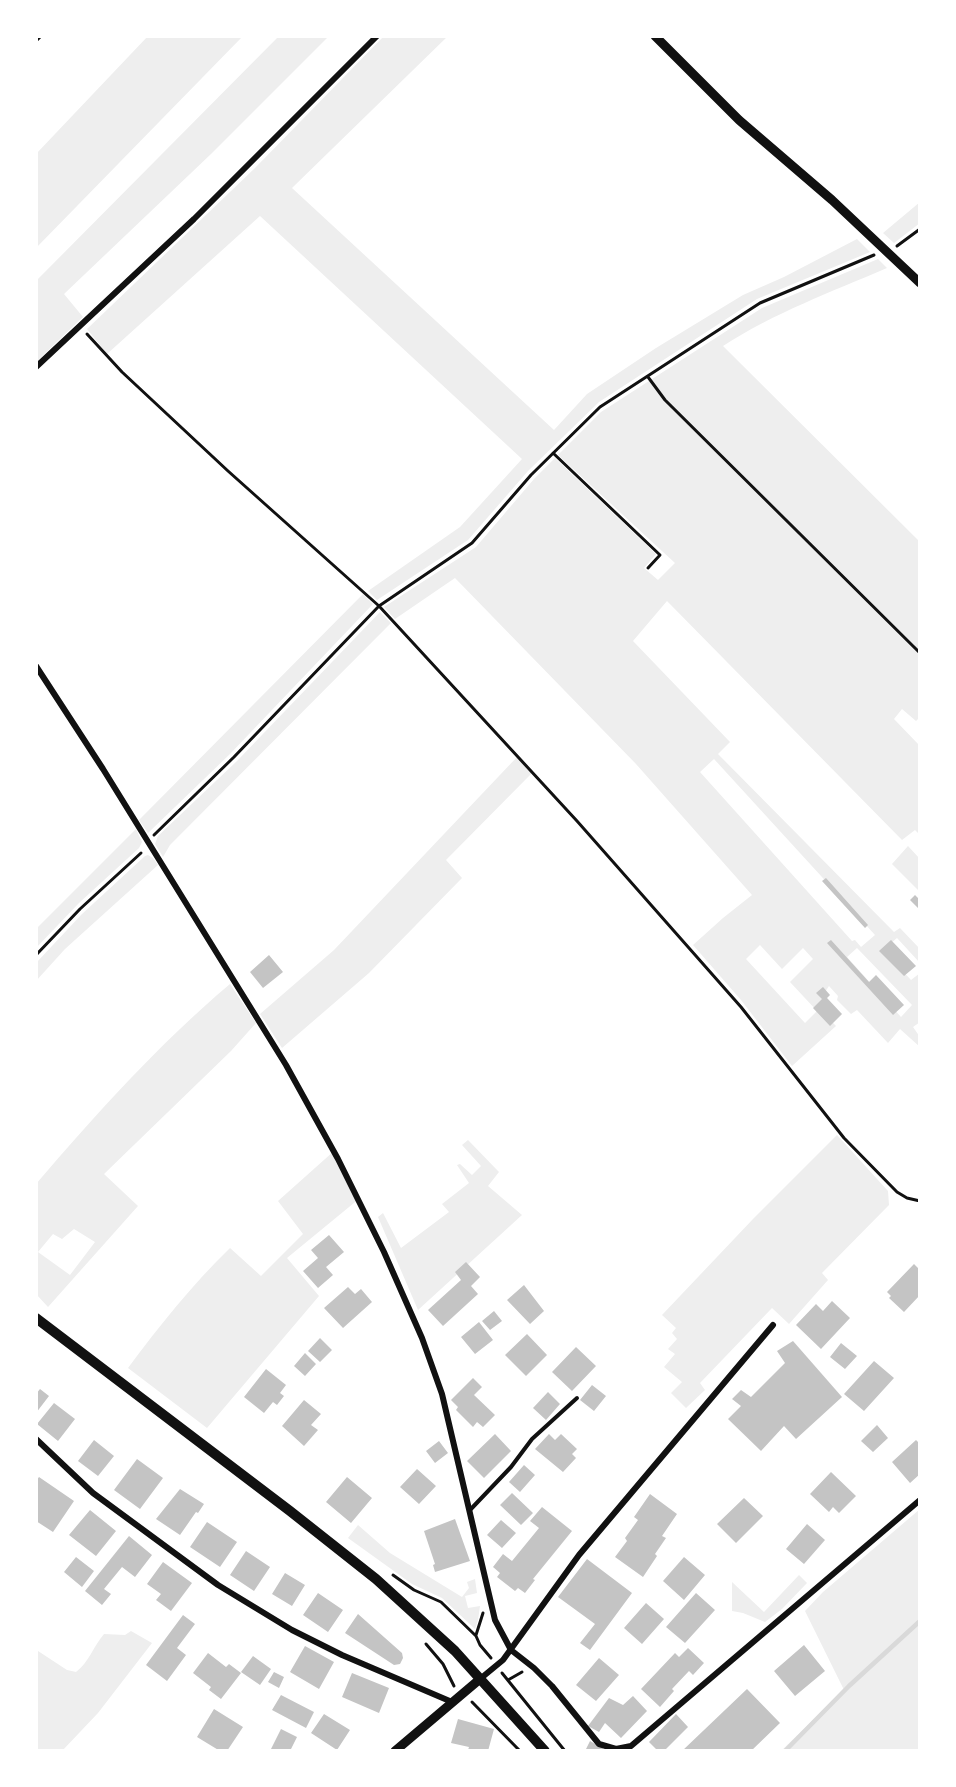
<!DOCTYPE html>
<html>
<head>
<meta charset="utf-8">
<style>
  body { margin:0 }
  #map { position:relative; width:956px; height:1787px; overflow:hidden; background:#fff; font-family:"Noto Serif",serif }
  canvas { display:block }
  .frame { position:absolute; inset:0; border:38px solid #fff; pointer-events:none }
</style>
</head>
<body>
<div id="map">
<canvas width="956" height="1787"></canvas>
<div class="frame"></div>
</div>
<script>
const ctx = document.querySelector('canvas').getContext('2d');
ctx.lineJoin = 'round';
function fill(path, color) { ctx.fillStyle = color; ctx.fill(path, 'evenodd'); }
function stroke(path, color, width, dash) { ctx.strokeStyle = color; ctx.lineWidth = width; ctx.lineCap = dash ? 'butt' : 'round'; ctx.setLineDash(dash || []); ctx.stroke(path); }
fill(new Path2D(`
  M148,36H243L36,248V154Z
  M279,36H329L211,154L64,294L83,317L36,362V281Z
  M384,36H448L292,188L554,430L587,394L656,348L743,295L784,277L857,239L870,252L757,299L599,402L528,471L468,540L377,600L368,591L460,527L522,459L260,216L107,354L87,329L255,168Z
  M920,202V223L894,243L883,233Z
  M878,259L887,268C831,292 774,313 723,346L920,542V717L916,721L902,709L894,719L920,746V835L915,830L902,840L667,601L633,641L730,742L718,754L894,932L900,928L920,949V963L897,938L883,950L911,980L920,973V1022L913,1027L920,1037V1047L900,1029L888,1043L857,1010L851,1014L837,1000L838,996L829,986L823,995L824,1000L818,1007L836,1026L792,1066L741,1000L693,945L723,918L752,895L636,764L455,578L395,619L384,607L476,547L534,479L555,458L656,554L644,568L658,580L675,563L558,455L601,412L762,308ZM714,759L875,935L861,947L855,940L852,941L700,772ZM760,945L782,969L803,948L813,959L790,982L817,1011L805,1023L746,959ZM857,948L912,1005L901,1017L847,957Z
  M363,594L373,604L230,754L148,833L139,820Z
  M380,612L391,623L170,845L163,857L155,844L158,836L237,761Z
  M517,757L532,773L446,860L462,878L369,973L282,1048L260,1014L334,950Z
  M136,829L142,842L139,848L79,903L36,948V929Z
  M908,846L920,859V892L892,864Z
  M148,855L153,858L158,865L65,949L36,981V963L82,914L145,856Z
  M230,984L256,1023L231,1051L104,1174L138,1206L48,1307L36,1294V1184C96,1114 159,1044 230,984ZM74,1229L95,1242L70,1275L38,1252L53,1234L62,1239Z
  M837,1135L888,1191L889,1205L822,1273L828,1280L789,1324L772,1308L700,1383L705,1390L686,1408L671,1393L682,1382L664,1367L675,1354L668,1349L677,1339L672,1333L676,1328L662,1315L753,1219Z
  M468,1140L499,1172L488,1186L522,1215L418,1310L378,1217L383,1213L401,1248L449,1212L442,1204L469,1183L457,1165L460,1164L472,1175L481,1166L462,1145Z
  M334,1151L360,1198L287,1258L319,1296L207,1428L128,1368C160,1325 192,1285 230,1248L261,1276L303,1234L278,1201Z
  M920,1509V1751H781L844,1690L805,1611L823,1592Z
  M358,1525L390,1553L462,1597L469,1588L467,1582L475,1579L477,1593L465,1596L468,1608L480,1606L478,1620L475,1629L442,1598L412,1584L348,1538Z
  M799,1575L807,1583L782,1609L765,1622L743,1613L732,1611V1582L764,1612Z
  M131,1631L152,1643L98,1713L62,1751H36V1652L38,1651L67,1670L76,1672C89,1662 93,1647 104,1634L125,1635Z`), '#eee');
stroke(new Path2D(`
  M785,1751L849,1686L920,1621`), '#d9d9d9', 4.5);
fill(new Path2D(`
  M826,878L868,925L865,928L822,881Z
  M915,895L920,900V910L910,900Z
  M831,940L869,982L876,975L904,1005L893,1015L827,943Z
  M891,940L916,966L904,976L879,951Z
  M269,955L283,972L263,988L250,972Z
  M823,987L830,995L827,998L842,1014L830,1026L813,1008L822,999L816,993Z
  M329,1235L344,1252L326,1267L333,1275L318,1288L303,1271L318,1258L311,1250Z
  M466,1262L480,1277L471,1286L478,1294L443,1326L428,1310L461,1280L455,1272Z
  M914,1264L920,1270V1295L904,1312L889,1298L891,1296L887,1292Z
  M524,1285L544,1311L530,1324L507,1300Z
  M348,1287L355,1294L361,1289L372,1302L343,1328L324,1308Z
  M832,1301L850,1318L821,1349L796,1325L816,1304L823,1311Z
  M494,1311L502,1321L490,1330L482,1321Z
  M479,1322L493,1340L475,1354L461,1337Z
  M527,1334L547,1355L526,1376L505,1355Z
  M320,1338L332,1350L320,1362L308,1351Z
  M793,1341L842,1397L796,1439L784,1426L761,1451L728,1419L741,1406L732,1399L741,1390L751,1397L785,1363L777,1351Z
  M841,1343L857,1356L845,1369L830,1357Z
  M576,1347L596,1366L572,1391L552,1372Z
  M305,1353L316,1364L305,1376L294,1366Z
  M874,1361L894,1378L864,1411L844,1394Z
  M266,1369L286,1385L280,1393L284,1396L277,1405L273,1402L264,1413L244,1397Z
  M473,1378L482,1387L474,1395L495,1415L483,1427L477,1422L473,1427L456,1410L458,1407L451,1400Z
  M592,1385L606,1396L594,1411L580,1400Z
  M40,1389L49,1396L36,1413V1394Z
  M548,1392L560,1404L546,1420L533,1408Z
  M304,1400L321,1414L311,1425L318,1430L304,1446L282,1426Z
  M54,1403L75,1419L58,1441L37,1424Z
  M877,1425L888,1438L873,1452L861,1441Z
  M495,1434L511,1451L484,1478L467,1461Z
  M549,1434L555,1440L561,1434L577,1449L572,1454L576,1458L563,1472L535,1449Z
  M94,1440L114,1456L98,1476L78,1461Z
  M916,1440L920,1444V1474L910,1483L892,1462Z
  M439,1441L448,1453L435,1463L426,1451Z
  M137,1459L163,1478L140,1509L114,1490Z
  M524,1465L535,1475L520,1492L509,1482Z
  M417,1469L436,1486L419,1504L400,1487Z
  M831,1472L856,1496L839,1513L833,1507L829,1512L810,1494Z
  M39,1477L74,1501L53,1532L36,1521V1481Z
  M347,1477L372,1498L351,1523L326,1502Z
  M180,1489L204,1504L198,1513L196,1512L180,1535L156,1519Z
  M512,1493L533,1513L521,1525L500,1505Z
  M650,1494L677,1514L662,1536L666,1538L655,1554L657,1556L643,1577L615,1557L627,1541L625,1538L638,1520L634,1517Z
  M744,1498L763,1516L736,1543L717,1524Z
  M542,1507L572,1531L533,1579L535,1580L525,1593L518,1588L515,1591L497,1577L500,1573L493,1567L503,1554L512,1561L539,1528L530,1521Z
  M90,1510L116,1531L96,1556L69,1535Z
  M455,1519L470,1561L435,1572L433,1565L435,1564L424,1531Z
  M501,1520L516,1533L502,1548L487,1535Z
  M207,1522L237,1542L220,1567L190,1547Z
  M807,1524L825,1540L804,1564L786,1549Z
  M129,1536L152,1555L135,1577L122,1567L104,1589L111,1594L102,1605L85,1591Z
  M246,1551L270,1567L254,1591L230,1575Z
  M76,1557L94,1571L82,1587L64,1572Z
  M684,1557L705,1575L684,1600L663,1581Z
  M587,1559L632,1593L590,1650L580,1643L595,1624L558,1597Z
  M163,1562L192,1583L171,1611L156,1600L161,1594L147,1584Z
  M285,1573L305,1585L292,1606L272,1594Z
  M318,1593L343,1610L328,1632L303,1615Z
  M696,1593L715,1610L685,1643L666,1627Z
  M646,1603L664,1619L642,1644L624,1628Z
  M358,1614L402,1653L403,1658L400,1664L394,1665L345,1633Z
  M183,1615L195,1624L177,1648L186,1655L167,1681L146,1665Z
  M804,1645L825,1671L795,1696L774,1671Z
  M305,1646L334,1662L319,1689L290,1672Z
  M688,1648L704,1663L693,1675L689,1671L672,1689L674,1691L660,1707L641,1689L675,1653L679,1657Z
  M208,1653L226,1667L229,1664L241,1673L221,1699L209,1690L211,1687L193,1673Z
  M253,1656L271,1669L260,1685L241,1672Z
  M599,1658L619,1675L596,1701L576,1685Z
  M274,1672L284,1677L279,1688L268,1682Z
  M352,1673L389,1688L379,1713L342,1697Z
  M747,1689L780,1723L751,1751H682Z
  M281,1695L314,1712L306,1728L272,1710Z
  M633,1696L647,1711L621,1738L605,1723L599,1732L588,1726L609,1698L623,1705Z
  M214,1709L243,1727L227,1751H220L197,1737Z
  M324,1714L350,1730L337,1750L311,1733Z
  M676,1714L688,1727L664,1751H658L649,1742Z
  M458,1719L494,1729L488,1751L479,1749V1751H471L468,1750L469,1747L451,1743Z
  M281,1729L297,1737L290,1751H270Z
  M590,1741L607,1751H585Z`), '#c4c4c4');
stroke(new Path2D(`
  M897,246L920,229
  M87,334L122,372L228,471L379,606L577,821L741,1007L844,1138L897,1192L907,1198L920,1201
  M648,377L665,400L920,653
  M553,453L660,555L648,568
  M154,835L234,757L379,606L472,543L531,475L600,407L760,303L874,255
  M36,955L80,909L141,853
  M393,1575L414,1590L441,1602L476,1636L480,1645L491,1658
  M476,1635L483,1613
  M426,1644L443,1664L454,1686
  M502,1673L565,1751
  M508,1680L522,1672
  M472,1702L520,1751`), '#111', 3);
stroke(new Path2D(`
  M470,1510L511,1467L532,1439L577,1398`), '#111', 4);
stroke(new Path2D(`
  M36,39L39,36
  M36,367L194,219L377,36
  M36,666L103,769L286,1065L338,1159L384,1252L422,1338L442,1394L495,1620L511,1650L534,1668L552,1686L599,1744L616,1749L631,1746L920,1500
  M36,1439L93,1493L218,1585L292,1630L342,1655L452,1702
  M480,1679L503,1660L579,1555L773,1325`), '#111', 6);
stroke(new Path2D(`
  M655,36L739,120L832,200L920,283
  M395,1751L480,1679`), '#111', 9);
stroke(new Path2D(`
  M36,1318L290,1511L376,1579L455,1651L545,1751`), '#111', 10);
</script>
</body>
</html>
